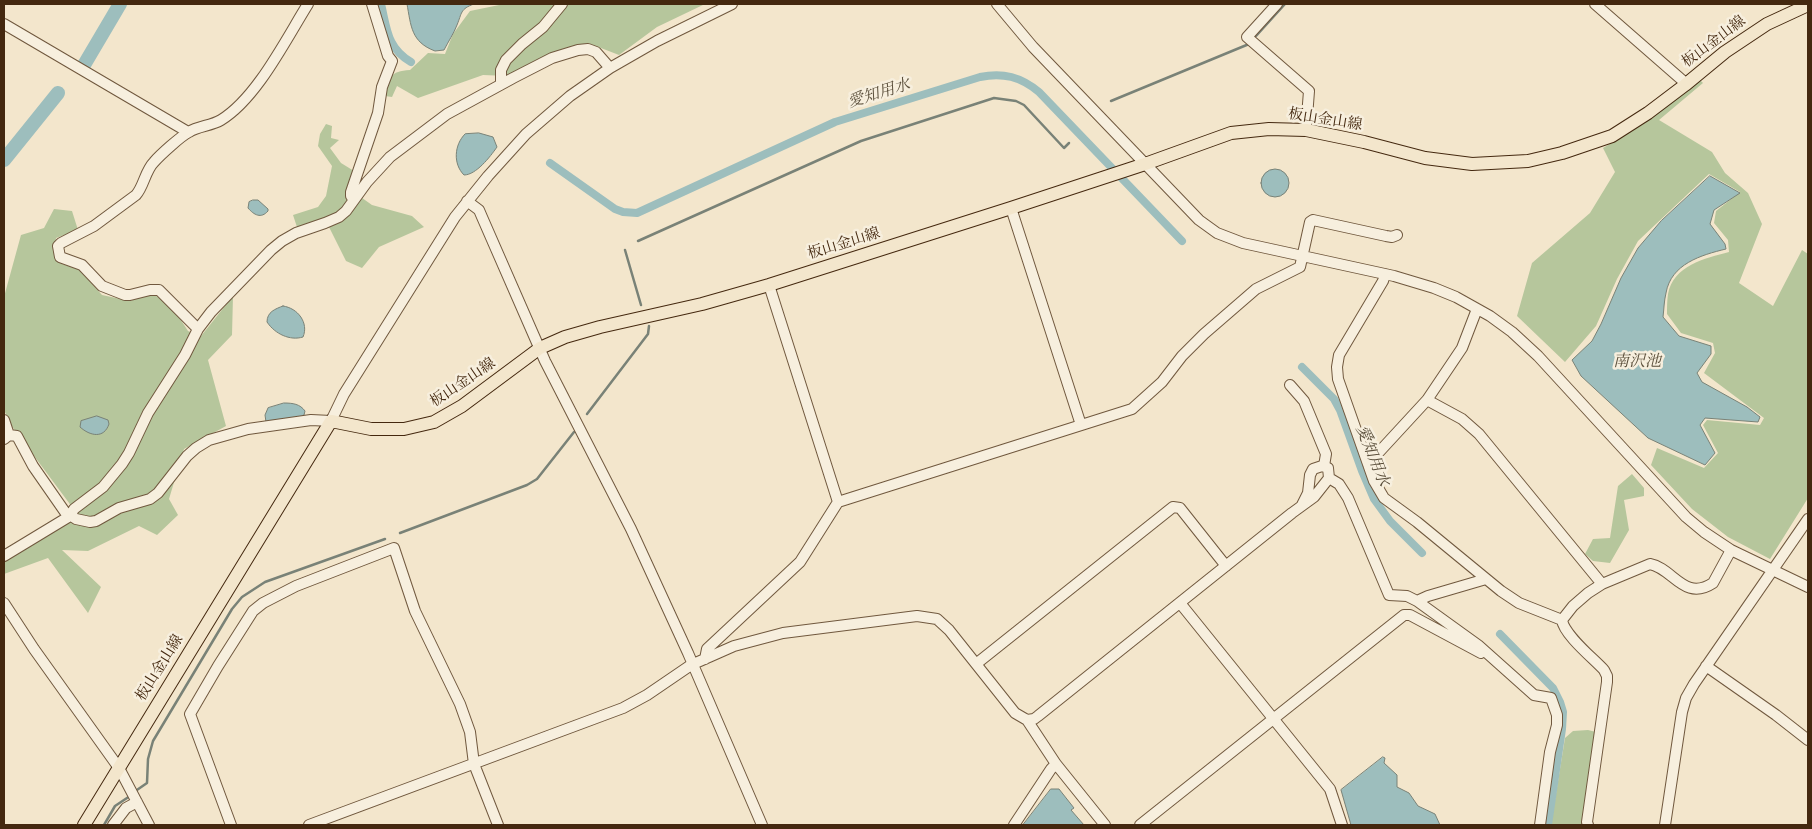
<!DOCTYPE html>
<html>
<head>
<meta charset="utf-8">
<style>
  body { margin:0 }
  #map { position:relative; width:1812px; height:829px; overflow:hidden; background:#f3e6cc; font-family:"IM FELL Great Primer",serif }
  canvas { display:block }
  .frame { position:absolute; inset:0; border:5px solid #44280f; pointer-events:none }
</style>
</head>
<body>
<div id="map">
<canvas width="1812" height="829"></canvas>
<div class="frame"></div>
</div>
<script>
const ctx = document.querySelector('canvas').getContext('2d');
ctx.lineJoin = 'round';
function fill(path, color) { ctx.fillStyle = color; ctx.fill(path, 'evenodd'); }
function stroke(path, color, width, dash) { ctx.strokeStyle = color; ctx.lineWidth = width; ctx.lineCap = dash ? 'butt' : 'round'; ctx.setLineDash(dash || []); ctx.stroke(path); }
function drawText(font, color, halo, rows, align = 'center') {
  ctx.font = font + ' "IM FELL Great Primer","Noto Serif JP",serif'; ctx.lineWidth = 5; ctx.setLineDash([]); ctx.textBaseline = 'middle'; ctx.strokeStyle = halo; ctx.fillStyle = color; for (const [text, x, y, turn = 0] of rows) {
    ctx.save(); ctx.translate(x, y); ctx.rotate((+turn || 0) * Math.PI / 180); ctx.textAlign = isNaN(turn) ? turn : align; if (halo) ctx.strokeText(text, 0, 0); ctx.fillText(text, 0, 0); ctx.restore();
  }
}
fill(new Path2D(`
  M504,4H705L657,27L619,55L588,43L553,52L508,76L483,75L418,98L397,86L392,97L385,96C388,78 390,71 410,70L428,53L445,54L453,34L470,11Z
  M1700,80L1703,83L1659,120L1712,152L1725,173L1748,193L1762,224L1739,283L1773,306L1802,250L1808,254V498L1770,559L1728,537L1692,509L1651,465L1657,448L1704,468L1718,453L1703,425L1707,420L1760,425L1764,418L1704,373L1715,353L1713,343L1681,333L1667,314C1667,308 1667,301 1668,294C1673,266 1705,258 1729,252L1728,240L1714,223L1716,211L1740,192L1709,174L1638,241L1617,279L1596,326L1565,362L1517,316L1532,263L1590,213L1615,172L1603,148L1645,123Z
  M326,124L332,126L331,138L339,140L330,148L341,163L354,171L355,193L372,205L412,216L424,227L379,247L362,268L346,261L328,225L298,230L293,215L318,207L326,196L332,166L318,146L320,134Z
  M54,209L72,211L78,230L56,238L54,254L62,264L80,270L102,295L130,301L152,293L173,308L188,331L201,336L233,296L232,335L208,360L226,426L184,449L169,499L178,515L157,535L139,526L88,551L62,550L101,587L88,613L48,558L4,574V561L78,515L11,425L4,410V297L21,235L44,228Z
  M1632,474L1644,488V496L1624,500L1629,530L1610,563L1593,561L1585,554L1593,539L1610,538L1618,486Z
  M1588,730L1596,732L1586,825H1551L1565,738L1573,731Z`), '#b6c69c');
const water = new Path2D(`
  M407,4H474C460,9 462,13 457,25C454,33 448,42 444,50L435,51C411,42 411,26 407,4Z
  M479,133L493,137L497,147C490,157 476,175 464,175C453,164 454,145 465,134Z
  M1261 183a14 14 0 1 1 28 0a14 14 0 1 1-28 0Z
  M1710,176L1740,193L1714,210L1710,224L1725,244L1726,249C1701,255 1671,264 1666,293C1664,301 1664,309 1663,317L1679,336L1711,346V354L1697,373L1702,382L1747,407L1760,417L1758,422L1705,418L1700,425L1715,453L1705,465L1648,438L1581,376L1572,360L1592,341L1601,324L1621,278L1638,248L1661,221Z
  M253,200H258L268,209V211C261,219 254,215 248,208L249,202Z
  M283,306C298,308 309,323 303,337C290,341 275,334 267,322C267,312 275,309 283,306Z
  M284,403C293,403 300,404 305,411L304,415L301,417L266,422L265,415L268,408Z
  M97,416L108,420L109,424C104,439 90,436 80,427L81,421Z
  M1383,757L1385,758L1384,763L1397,775V787L1409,793L1418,806L1435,814L1440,825H1351L1341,790Z
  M1051,789H1059L1074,808L1071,810L1084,825H1023Z`);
fill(water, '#9dbebd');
stroke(water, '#798277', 1);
stroke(new Path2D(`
  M1256,36L1285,4
  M1111,101L1249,44
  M638,241L861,141L994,98L1016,101L1024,105L1064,148L1069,143
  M625,250L641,305
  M587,414L648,334L649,326
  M400,533L527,485L537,479L574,432
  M134,792L147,783L148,759L153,741L232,609L242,597L265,582L385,539
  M104,825L115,806L130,796`), '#798277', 2.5);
stroke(new Path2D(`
  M381,4C387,29 387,48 411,62
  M550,163L615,209L623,212L637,213L835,122L980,77C1003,72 1021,77 1039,92L1182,241
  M1302,367L1334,399L1340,410L1362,471L1374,499L1390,521L1422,553
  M1500,634L1553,688L1560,702L1563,712L1562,729L1548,825`), '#9dbebd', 8);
stroke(new Path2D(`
  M84,65L120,4
  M4,160L58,93`), '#9dbebd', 14);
const minor = new Path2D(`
  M997,4L1033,47L1199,220L1217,233L1243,243L1394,276L1434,288L1456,297L1490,316L1512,332L1538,356L1686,517L1704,532L1731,550L1808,587
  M1277,4L1247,37L1309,91L1306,130
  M1595,4L1682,80L1685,85
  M4,24L188,132
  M501,84V70L506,60L522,44L543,27L562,4
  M354,200L351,196V192L378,113L382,87L392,61L388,56L372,4
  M467,201L479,210L482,217L545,361L631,529L688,653L762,825
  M1011,208L1081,425
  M1385,274L1383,281L1339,355L1337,367L1338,379L1374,481L1384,498L1417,522L1501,591L1519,603L1562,620C1564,635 1594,659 1604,670L1607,676V682L1587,822L1588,825
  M769,285L838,502
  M198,329L159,290H150L130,295H125L102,286L82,265L60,257L58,246L61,243L94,226L136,195C144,186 145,171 154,162C160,155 181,136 189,132C198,126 211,126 221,120C257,98 286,39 308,4
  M1290,385L1304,401L1326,454L1324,466
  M1427,400L1462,419L1479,434L1602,584
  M4,420L9,435
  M4,439L9,435L17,436L33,466L65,512L76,519L90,522L96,521L119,508L150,499L158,493L187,456L196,448L209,440L248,429L311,420L331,421L344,394L455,217L488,176L526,134L570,96L610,68L657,41L732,4
  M1368,464L1427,400L1462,348L1477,309
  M1329,478L1339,484L1348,498L1389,595L1407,596L1417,601L1478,645L1534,695L1551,698L1557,715V725L1550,752L1540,825
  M4,556L70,516L74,509L103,487L122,464L129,453L148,413L185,355L198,329L211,312L271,250L282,241L296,233L325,223L339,217L346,211L367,182L390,157L447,114L513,78L552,58L578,50L588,49L596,52L610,68
  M1417,601L1428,596L1486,579
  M4,603L34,649L119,768L149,825
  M1180,603L1330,789L1342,825
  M1562,620L1573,606L1588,593L1602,584L1650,564C1673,568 1684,602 1713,583L1731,550
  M705,659L707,649L800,562L838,502L1132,409L1162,382L1182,356L1204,334L1256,289L1300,267L1310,222L1313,220L1386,236L1392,237L1397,235
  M976,664L1173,507L1180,508L1226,566
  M1706,666L1776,715L1808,740
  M1027,720L1034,719L1038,716L1292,513L1314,497L1329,478L1328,468L1322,466L1313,469L1310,475L1308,493L1302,505
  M113,825L126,808L137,802
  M231,825L190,714L218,666L253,611L263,603L296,586L394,548L415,611L460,704L470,732L474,764L498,825
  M309,825L623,708L647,695L691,665L734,646L783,633L917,616L937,619L949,630L1015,713L1027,720L1056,764L1105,825
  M1014,825L1051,769L1056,764
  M1140,825L1404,615H1410L1481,653
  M1665,825L1682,712L1686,698L1694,684L1808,519`);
const major = new Path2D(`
  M84,825L331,421L371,429H404L434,422L462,406L540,348L565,337L600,327L702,304L769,285L1011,208L1145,164L1231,133L1269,129L1306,130L1364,142L1425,158L1472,164L1528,161L1562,153L1612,136L1648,113L1685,85L1725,52L1767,24L1808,5`);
stroke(minor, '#70583e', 12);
stroke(major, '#44280f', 14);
stroke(minor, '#f7efde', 10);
stroke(major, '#f3e6cc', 12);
drawText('15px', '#44280f', '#f7efde', [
  ["板山金山線",1714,42,-37],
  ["板山金山線",1325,120,9],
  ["板山金山線",844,244,-17],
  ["板山金山線",463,383,-34],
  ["板山金山線",160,668,-58]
]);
drawText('italic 16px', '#5a4e3a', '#f7efde', [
  ["愛知用水",879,94,-17],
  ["南沢池",1637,362],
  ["愛知用水",1372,456,68]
]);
</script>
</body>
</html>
